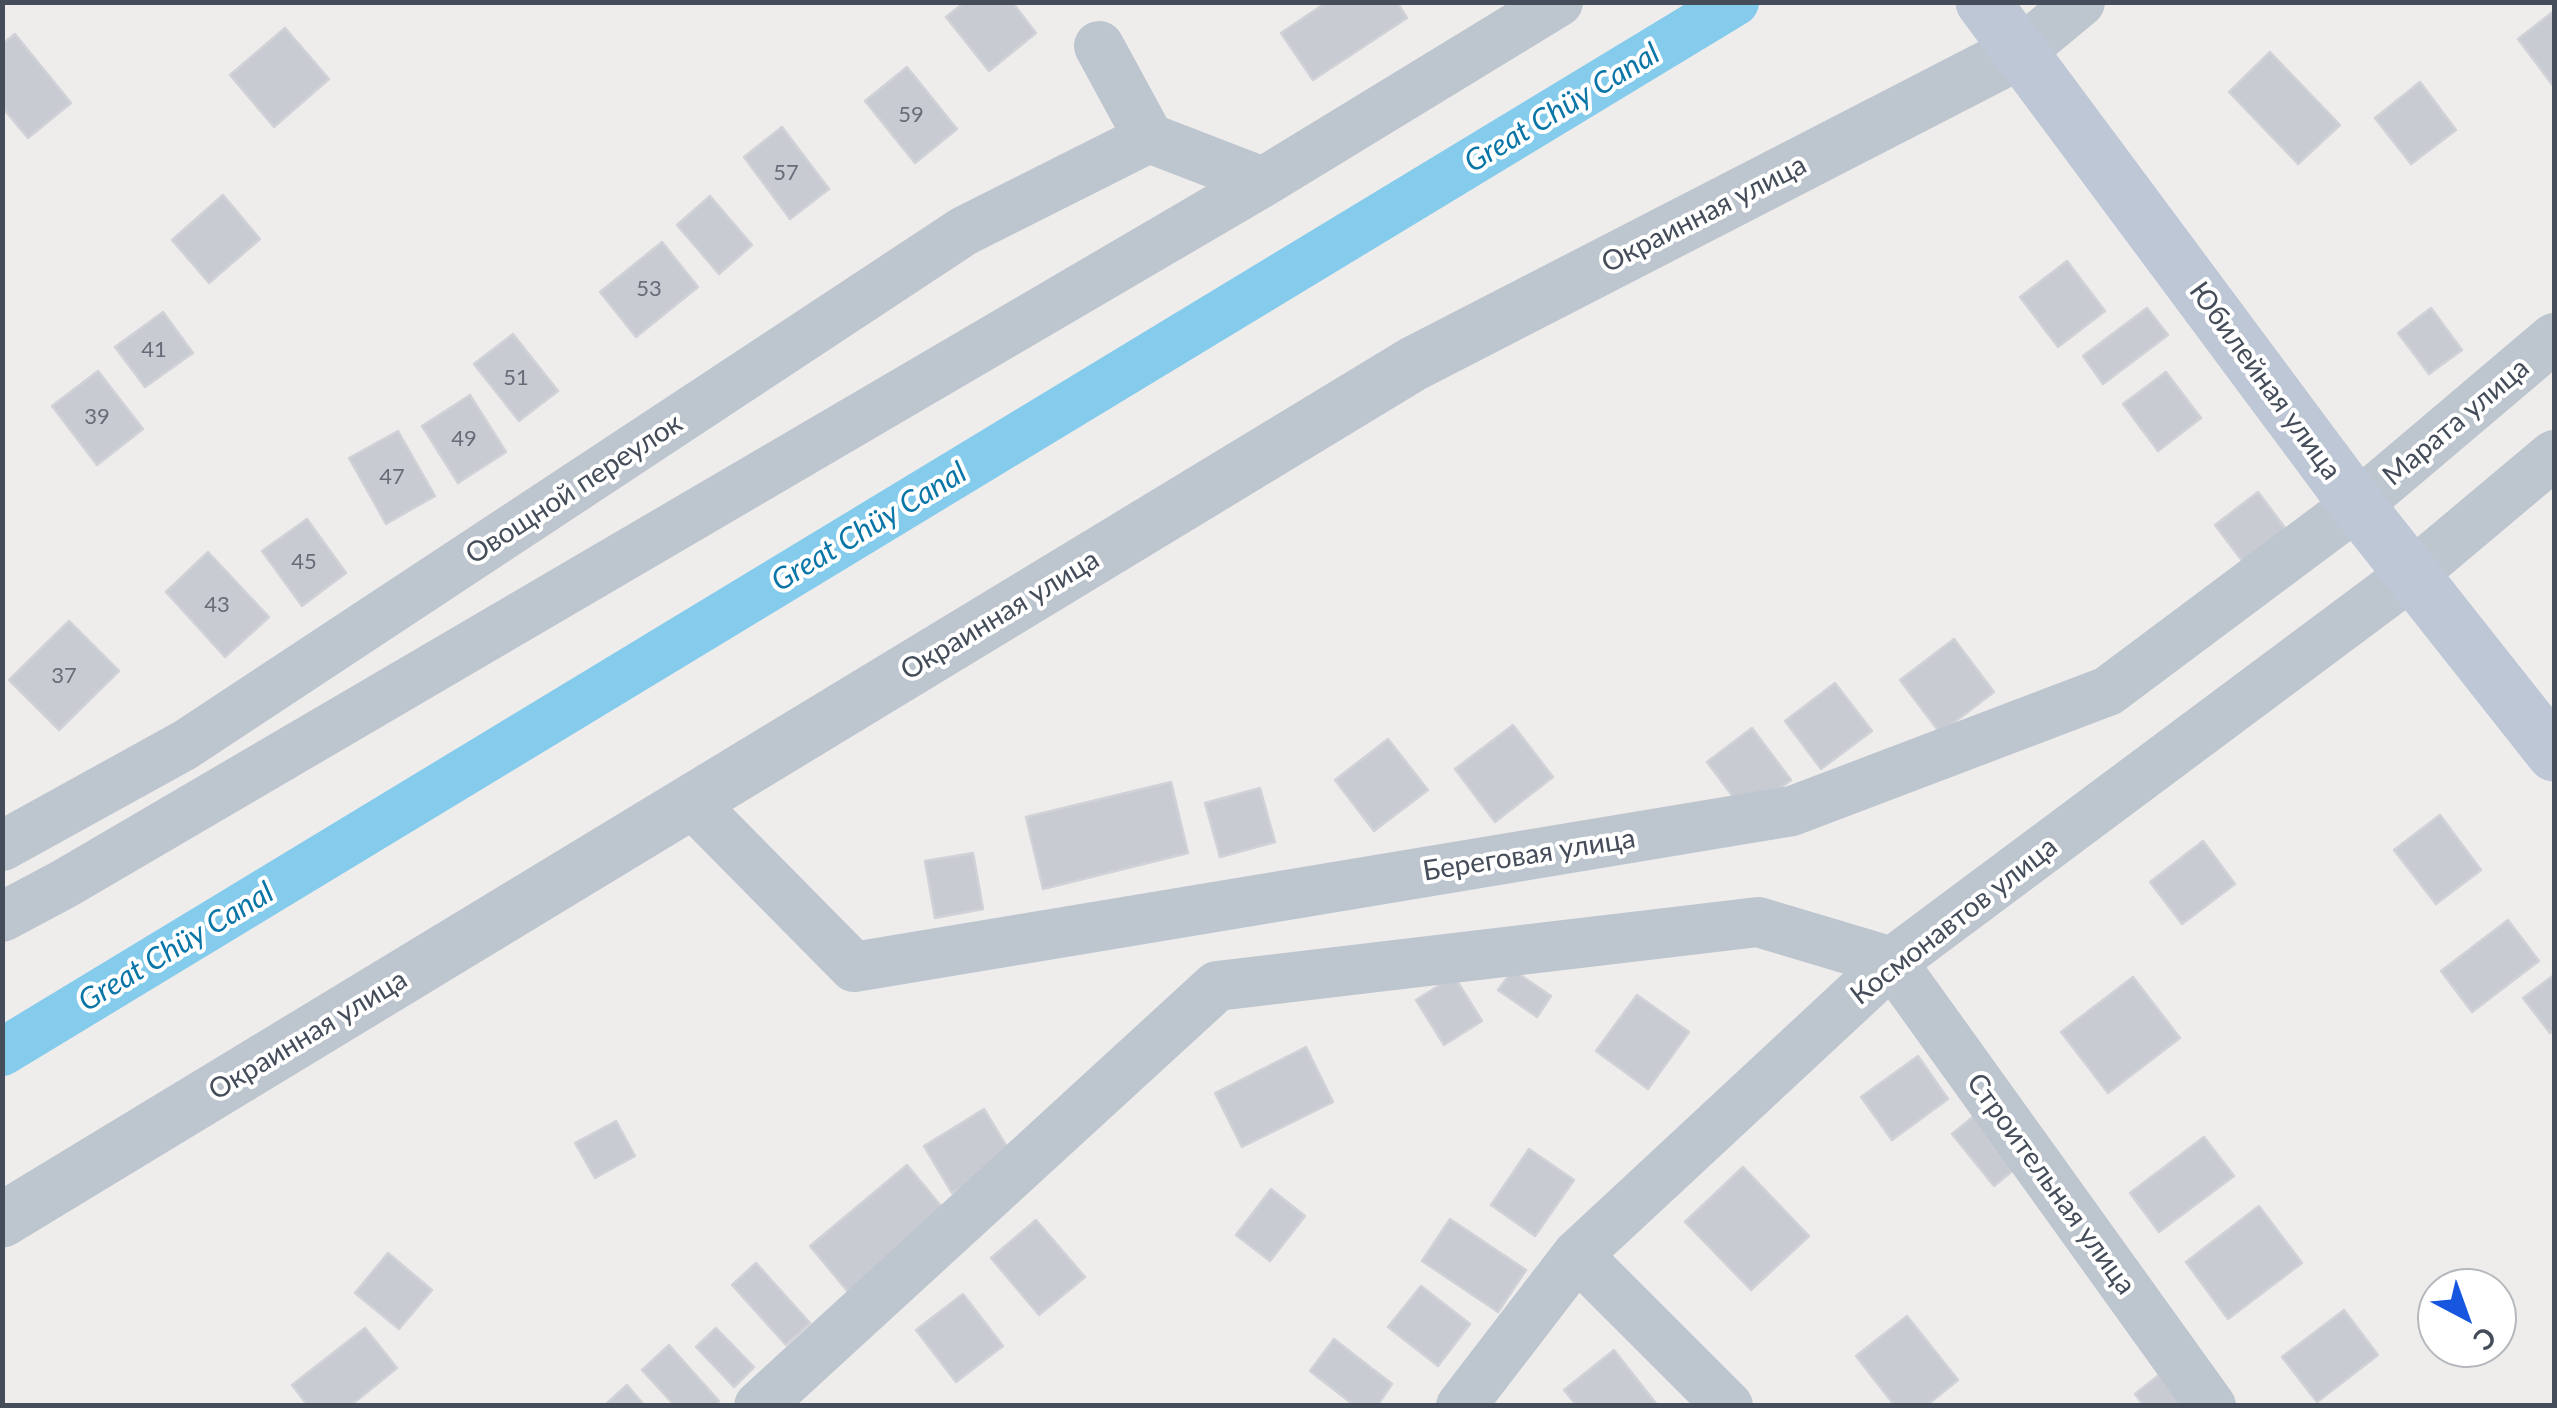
<!DOCTYPE html>
<html>
<head>
<meta charset="utf-8">
<style>
  body { margin:0 }
  #map { position:relative; width:2557px; height:1408px; overflow:hidden; background:#efedec; font-family:Lato,sans-serif }
  canvas { display:block }
  .frame { position:absolute; inset:0; border:5px solid #454d5a; pointer-events:none }
  .north { position:absolute; left:2417px; top:1268px; width:100px; height:100px; box-sizing:border-box; background:#fff; border:2px solid #b5b8bd; border-radius:50%; rotate:139deg; font-size:28px; font-weight:700; line-height:40px; text-align:center; color:#454d5a }
  .north::after { content:''; display:block; margin:auto; width:35px; height:45px; background:#1757df; clip-path:polygon(50% 0,100% 100%,50% 72%,0 100%) }
</style>
</head>
<body>
<div id="map">
<canvas width="2557" height="1408"></canvas>
<div class="frame"></div>
<div class="north">С</div>
</div>
<script>
const ctx = document.querySelector('canvas').getContext('2d');
ctx.lineJoin = 'round';
function stroke(path, color, width, dash) { ctx.strokeStyle = color; ctx.lineWidth = width; ctx.lineCap = dash ? 'butt' : 'round'; ctx.setLineDash(dash || []); ctx.stroke(path); }
function fill(path, color) { ctx.fillStyle = color; ctx.fill(path, 'evenodd'); }
function drawText(font, color, halo, rows, align = 'center') {
  ctx.font = font + ' Lato,sans-serif'; ctx.lineWidth = 8; ctx.setLineDash([]); ctx.textBaseline = 'middle'; ctx.strokeStyle = halo; ctx.fillStyle = color; for (const [text, x, y, turn = 0] of rows) {
    ctx.save(); ctx.translate(x, y); ctx.rotate((+turn || 0) * Math.PI / 180); ctx.textAlign = isNaN(turn) ? turn : align; if (halo) ctx.strokeText(text, 0, 0); ctx.fillText(text, 0, 0); ctx.restore();
  }
}
stroke(new Path2D(`
  M2,1052L1735,2`), '#85cbec', 48);
const building = new Path2D(`
  M965,2H1012L1036,33L989,71L946,17Z
  M1327,2H1397L1407,18L1313,80L1281,33Z
  M2554,11V87L2518,39Z
  M285,28L329,79L274,127L230,75Z
  M15,34L71,103L28,138L2,107V44Z
  M2270,52L2340,125L2298,164L2229,92Z
  M907,67L957,129L915,163L865,101Z
  M2420,82L2456,130L2411,164L2375,118Z
  M782,127L829,189L790,219L744,157Z
  M223,195L260,239L209,283L172,240Z
  M710,196L752,245L719,274L677,225Z
  M662,242L698,287L636,337L600,292Z
  M2067,261L2105,311L2058,347L2020,297Z
  M2147,308L2168,335L2103,384L2083,356Z
  M2431,308L2462,350L2429,374L2398,333Z
  M163,312L193,353L145,387L115,347Z
  M513,334L558,391L519,421L474,364Z
  M98,371L143,429L97,465L52,406Z
  M2166,372L2201,418L2158,451L2123,404Z
  M470,395L506,452L458,483L422,426Z
  M398,431L435,496L386,524L349,458Z
  M2258,492L2292,537L2249,570L2215,525Z
  M307,519L346,573L302,606L262,551Z
  M208,552L269,617L225,657L166,592Z
  M69,621L119,671L59,730L9,680Z
  M1954,639L1994,692L1940,733L1900,680Z
  M1835,683L1872,731L1821,769L1785,721Z
  M1513,725L1553,777L1495,822L1455,769Z
  M1752,728L1791,780L1746,814L1707,762Z
  M1388,739L1428,790L1374,831L1335,780Z
  M1171,782L1188,853L1043,889L1026,817Z
  M1260,788L1275,842L1220,857L1205,803Z
  M2440,815L2481,870L2436,904L2394,850Z
  M2203,841L2235,884L2182,924L2150,882Z
  M973,853L983,909L935,918L925,861Z
  M2508,920L2539,961L2472,1012L2441,971Z
  M1513,970L1551,996L1537,1017L1498,990Z
  M2554,975V1030L2550,1033L2523,998Z
  M1454,976L1482,1021L1444,1045L1416,1000Z
  M2133,977L2180,1038L2108,1093L2061,1032Z
  M1637,995L1689,1032L1648,1089L1596,1051Z
  M1306,1047L1333,1102L1242,1147L1215,1093Z
  M1918,1056L1948,1099L1892,1140L1861,1097Z
  M984,1109L1013,1157L952,1193L924,1146Z
  M1974,1116L2016,1168L1994,1186L1952,1134Z
  M616,1121L635,1156L595,1178L575,1143Z
  M2204,1137L2234,1176L2159,1232L2130,1193Z
  M1529,1149L1574,1180L1535,1236L1491,1205Z
  M907,1165L946,1212L849,1293L810,1246Z
  M1743,1167L1809,1236L1751,1290L1685,1222Z
  M1271,1189L1305,1216L1270,1261L1236,1235Z
  M2259,1206L2302,1263L2228,1319L2186,1262Z
  M1450,1219L1526,1270L1498,1312L1422,1261Z
  M1036,1220L1085,1277L1039,1315L991,1258Z
  M388,1253L432,1290L399,1329L355,1293Z
  M756,1263L810,1323L786,1345L732,1285Z
  M1421,1286L1470,1324L1438,1366L1388,1327Z
  M963,1294L1003,1346L956,1382L916,1330Z
  M2344,1310L2378,1355L2317,1402L2282,1357Z
  M1907,1316L1958,1380L1926,1406H1895L1856,1356Z
  M365,1328L397,1368L350,1406H308L292,1385Z
  M716,1328L754,1367L734,1387L696,1347Z
  M1334,1339L1392,1384L1377,1406H1355L1310,1371Z
  M669,1345L719,1401L715,1406H675L642,1370Z
  M1614,1350L1658,1406H1577L1564,1390Z
  M2159,1375L2184,1406H2144L2135,1394Z
  M627,1385L645,1406H604Z`);
fill(building, '#c9cbd3');
stroke(building, '#d0d2d8', 2.5);
stroke(new Path2D(`
  M1099,46L1149,138L1263,182
  M2021,51L2080,2
  M691,802L854,967L1792,811L2108,691L2357,505L2554,338
  M2,846L185,745L964,231L1149,138
  M2,917L64,884L1263,182L1558,2
  M1577,1255L1728,1406
  M759,1406L1217,986L1758,922L1892,962L2211,1406
  M1461,1406L1577,1255L1892,962L2411,575L2554,455`), '#bdc5cf', 50);
stroke(new Path2D(`
  M2,1220L1413,364L2021,51`), '#bdc5cf', 55);
stroke(new Path2D(`
  M1983,2L2357,505L2554,754`), '#bec7d6', 55);
drawText('22px', '#666c78', null, [
  ["59",911,115],
  ["57",786,173],
  ["53",649,289],
  ["41",154,350],
  ["51",516,378],
  ["39",97,417],
  ["49",464,439],
  ["47",392,477],
  ["45",304,562],
  ["43",217,605],
  ["37",64,676]
]);
drawText('28px', '#454d5a', '#fff', [
  ["Окраинная улица",1704,214,-27],
  ["Юбилейная улица",2265,381,54],
  ["Марата улица",2456,422,-40],
  ["Овощной переулок",574,489,-33],
  ["Окраинная улица",1000,615,-31],
  ["Береговая улица",1529,855,-9],
  ["Космонавтов улица",1954,921,-38],
  ["Окраинная улица",308,1035,-31],
  ["Строительная улица",2051,1184,54]
]);
drawText('italic 30px', '#0a75a7', '#fff', [
  ["Great Chüy Canal",1562,108,-31],
  ["Great Chüy Canal",869,527,-31],
  ["Great Chüy Canal",176,947,-31]
]);
</script>
</body>
</html>
